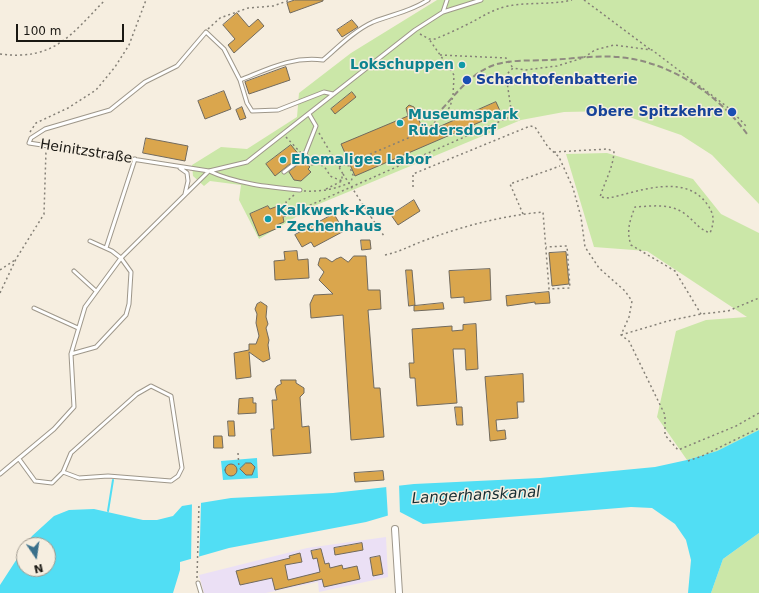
<!DOCTYPE html>
<html>
<head>
<meta charset="utf-8">
<style>
  body { margin:0 }
  #map { position:relative; width:759px; height:593px; overflow:hidden; background:#f6eee0; font-family:"DejaVu Sans",sans-serif }
  canvas { display:block }
  .north { position:absolute; left:16px; top:537px; width:40px; height:40px; box-sizing:border-box; background:#f6eee0; border:1px solid #9e988e; border-radius:50%; rotate:167deg; font-size:11px; font-weight:700; line-height:16px; text-align:center; color:#1a1813 }
  .north::after { content:''; display:block; margin:auto; width:14px; height:18px; background:#3a708b; clip-path:polygon(50% 0,100% 100%,50% 72%,0 100%) }
  .scale { position:absolute; left:16px; top:24px; width:108px; height:18px; box-sizing:border-box; border:2px solid #1a1813; border-top:0; padding-left:5px; font-size:12px; line-height:14px; white-space:nowrap; color:#1a1813; -webkit-text-stroke:3px #f6eee0; paint-order:stroke }
</style>
</head>
<body>
<div id="map">
<canvas width="759" height="593"></canvas>
<div class="north">N</div>
<div class="scale">100 m</div>
</div>
<script>
const ctx = document.querySelector('canvas').getContext('2d');
ctx.lineJoin = 'round';
function fill(path, color) { ctx.fillStyle = color; ctx.fill(path, 'evenodd'); }
function stroke(path, color, width, dash) { ctx.strokeStyle = color; ctx.lineWidth = width; ctx.lineCap = dash ? 'butt' : 'round'; ctx.setLineDash(dash || []); ctx.stroke(path); }
function drawText(font, color, halo, rows, align = 'center') {
  ctx.font = font + ' "DejaVu Sans",sans-serif'; ctx.lineWidth = 3; ctx.setLineDash([]); ctx.textBaseline = 'middle'; ctx.strokeStyle = halo; ctx.fillStyle = color; for (const [text, x, y, turn = 0] of rows) {
    ctx.save(); ctx.translate(x, y); ctx.rotate((+turn || 0) * Math.PI / 180); ctx.textAlign = isNaN(turn) ? turn : align; if (halo) ctx.strokeText(text, 0, 0); ctx.fillText(text, 0, 0); ctx.restore();
  }
}
fill(new Path2D(`
  M386,537L388,577L319,592L318,582L266,593H204L199,575L307,548Z`), '#ebe0f5');
fill(new Path2D(`
  M437,0H759V204L712,155L681,135L612,111L564,112L521,120L348,192L314,206L259,239L239,200L241,185L210,181L204,186L193,176L192,165L221,147L247,149L297,117L299,93L351,53Z
  M607,153L693,179L721,214L759,233V430L717,451L687,460L657,417L676,331L706,320L747,317L647,251L594,247L566,154Z
  M759,533V593H711L723,559Z`), '#cbe7a8');
fill(new Path2D(`
  M759,430V533L723,559L711,593H688L691,560L686,540L675,524L652,508L631,507L423,524L400,512L366,522L229,548L180,562V570L173,593H0V585L24,548V569H48V545H26L32,536L54,516L69,510L94,509L143,520H157L173,516L182,506L231,498L333,493L414,484L540,478L655,467L687,460L717,451Z
  M257,458L258,478L223,480L221,461Z`), '#51def4');
fill(new Path2D(`
  M399,483L400,515L388,518L386,484Z
  M192,502L201,503L200,538L199,558L191,561Z`), '#f6eee0');
stroke(new Path2D(`
  M108,511L113,480`), '#51def4', 2);
const building = new Path2D(`
  M295,0H323V1L290,13L287,3Z
  M237,13L249,27L258,19L264,26L234,53L228,45L235,39L223,25Z
  M352,20L358,27L342,37L337,30Z
  M286,67L290,80L249,94L245,82Z
  M224,91L231,109L205,119L198,101Z
  M352,92L356,97L335,114L331,109Z
  M496,102L501,113L355,176L341,144L408,116L406,108L409,105L414,107L424,133Z
  M242,107L246,118L240,120L236,110Z
  M146,138L188,146L185,161L143,153Z
  M291,145L300,156L275,176L266,164Z
  M303,161L310,167L308,169L311,172L301,181L294,180L289,172Z
  M414,200L420,211L398,225L391,215Z
  M268,206L270,209L278,206L279,210L283,209L286,216L283,217L284,222L277,225L278,228L259,236L250,214Z
  M334,214L344,231L314,247L311,242L302,247L295,235Z
  M361,240H370L371,249L362,250Z
  M297,251L298,260L308,259L309,278L275,280L274,261L285,260L284,252Z
  M566,252L569,284L552,286L549,253Z
  M354,256H366L368,290H380L381,309L368,310L374,388H380L384,437L351,440L343,315L311,318L310,304L314,295L333,294L319,280L324,272L318,265L320,258H326L332,262L336,259L341,257L348,262Z
  M490,269L491,300L464,303V297L451,298L449,271Z
  M406,270H412L415,305L409,306Z
  M549,292L550,303L535,304V302L507,306L506,296Z
  M261,302L267,306L266,317L268,324L266,328L269,340L268,345L270,359L263,362L249,352L251,377L236,379L234,353L249,350V344H256L259,336L256,323L257,314L255,309L257,304Z
  M443,303L444,309L414,311V306Z
  M476,324L478,369L466,370L465,349H453L457,403L417,406L415,378H410L409,363H414L412,329L452,326V331L463,330V325Z
  M523,374L524,402H517L518,418L496,420L497,431L505,430L506,439L490,441L485,377Z
  M281,380H296V383L304,388V393L300,397L302,427L309,426L311,453L273,456L271,429H274L272,400H277L275,389L277,386L281,384Z
  M253,398V403H256V413L238,414L239,399Z
  M455,407H462L463,425H457Z
  M228,421H234L235,436H229Z
  M214,436H222L223,448H214Z
  M246,463H251L255,467L252,475H246L240,469Z
  M225 470a6 6 0 1 1 12 0a6 6 0 1 1-12 0Z
  M383,471L384,480L355,482L354,473Z
  M362,543L363,550L335,555L334,548Z
  M321,549L325,564L329,563L330,568L342,565L343,569L357,566L360,579L324,587L322,579L275,590L272,578L240,585L236,571L290,558L289,556L300,553L302,562L285,565L288,580L320,572L317,558L313,559L311,551Z
  M380,556L383,574L373,576L370,558Z`);
fill(building, '#daa64d');
stroke(building, '#716a5e', 1);
const lane = new Path2D(`
  M443,12L447,0
  M240,80C268,69 292,56 323,60C338,47 355,30 373,22C393,14 410,12 428,0
  M333,94L324,92L278,110L252,111L247,103L240,80L224,49L206,32L177,66L145,82L110,110L45,129L31,138L29,143L209,171L247,162L415,30L443,12L481,0
  M309,114L316,126L305,154L312,163
  M180,168L187,173L188,181L185,194
  M209,171C237,184 269,187 300,190
  M284,172L305,156
  M106,248L135,159
  M74,271L96,291
  M34,308L78,328
  M71,354L96,347L126,315L129,304L131,272L121,258L112,251L90,241
  M19,459L35,481L52,483L63,472L79,478L108,476L171,481L178,476L182,468L171,396L151,386L137,394L71,453L63,472
  M0,474L54,429L74,407L71,354L85,307L121,258L209,171
  M198,583L201,593`);
const street = new Path2D(`
  M395,529L399,593`);
stroke(lane, '#9e978a', 5);
stroke(street, '#9e978a', 8);
stroke(new Path2D(`
  M584,0L651,50
  M208,29L220,18L248,8L273,6L290,0
  M420,34L429,39H435C445,35 456,30 466,25C481,18 490,10 508,6C529,2 551,5 572,0
  M0,54C54,61 71,35 105,0
  M440,55L506,58L513,68
  M427,130L450,107L453,96L454,75L429,39
  M30,132L36,123L68,108L96,90L115,67L129,45L146,0
  M319,133L343,174
  M286,137L301,153
  M554,152L608,149L614,152C613,168 605,181 600,197L609,198C640,191 685,173 707,204C714,214 715,221 710,233C697,228 695,221 685,214C671,203 652,206 635,207C630,220 626,231 631,245L675,271L701,314
  M316,164C324,164 327,170 330,176L342,181V175
  M339,167L346,164
  M413,187V174L530,126L535,127L548,147L559,157L573,188L581,217L585,247L599,268L625,291L632,301L629,317L621,335L629,341L665,415V435L678,450L736,426L759,413
  M326,189L342,181
  M304,191C320,192 337,189 351,182L353,175L348,163V167L347,164
  M294,195L286,202L290,214L512,116L506,75L513,68L525,70L557,66L583,58L595,50L614,45L652,50L730,109L746,126
  M523,214L510,184L560,166
  M371,217L384,236
  M385,255C399,252 410,246 423,241C463,226 501,216 543,212L549,289L570,288L567,246L546,247
  M0,270L15,260
  M0,293L16,259L44,214L46,150
  M621,335L668,321L701,314L728,311L759,298
  M238,453L239,468
  M688,461L702,456L759,428
  M197,578L199,503`), '#858077', 1.5, [2, 3]);
stroke(lane, '#fff', 3);
stroke(street, '#fff', 6);
stroke(new Path2D(`
  M442,109C456,94 469,76 489,67C506,59 530,61 549,60C572,59 595,55 618,57C669,61 718,94 747,134`), '#8f8a80', 2, [6, 3]);
stroke(new Path2D(`
  M347,164L427,130
  M343,174L371,217`), '#858077', 1.5, [2, 3]);
for (const [x, y, r, color] of [
  [462,65,4,"#0f9aa8"],
  [467,80,5,"#1a4fb4"],
  [732,112,5,"#1a4fb4"],
  [400,123,4,"#0f9aa8"],
  [283,160,4,"#0f9aa8"],
  [268,219,4,"#0f9aa8"]
]) { const dot = new Path2D(); dot.arc(x, y, r, 0, 2 * Math.PI); ctx.fillStyle = color; ctx.fill(dot); stroke(dot, '#f6eee0', 1.5); }
drawText('bold 14px', '#0d838f', '#f6eee0', [
  ["Lokschuppen",454,65,"right"],
  ["Museumspark",408,115],
  ["Rüdersdorf",408,131],
  ["Ehemaliges Labor",291,160],
  ["Kalkwerk-Kaue",276,211],
  ["- Zechenhaus",276,227]
], 'left');
drawText('bold 14px', '#164399', '#f6eee0', [
  ["Schachtofenbatterie",476,80],
  ["Obere Spitzkehre",723,112,"right"]
], 'left');
drawText('14px', '#1a1813', '#f6eee0', [
  ["Heinitzstraße",86,152,9]
]);
drawText('italic 15px', '#162d32', '#f6eee0', [
  ["Langerhanskanal",476,496,-3]
]);
</script>
</body>
</html>
